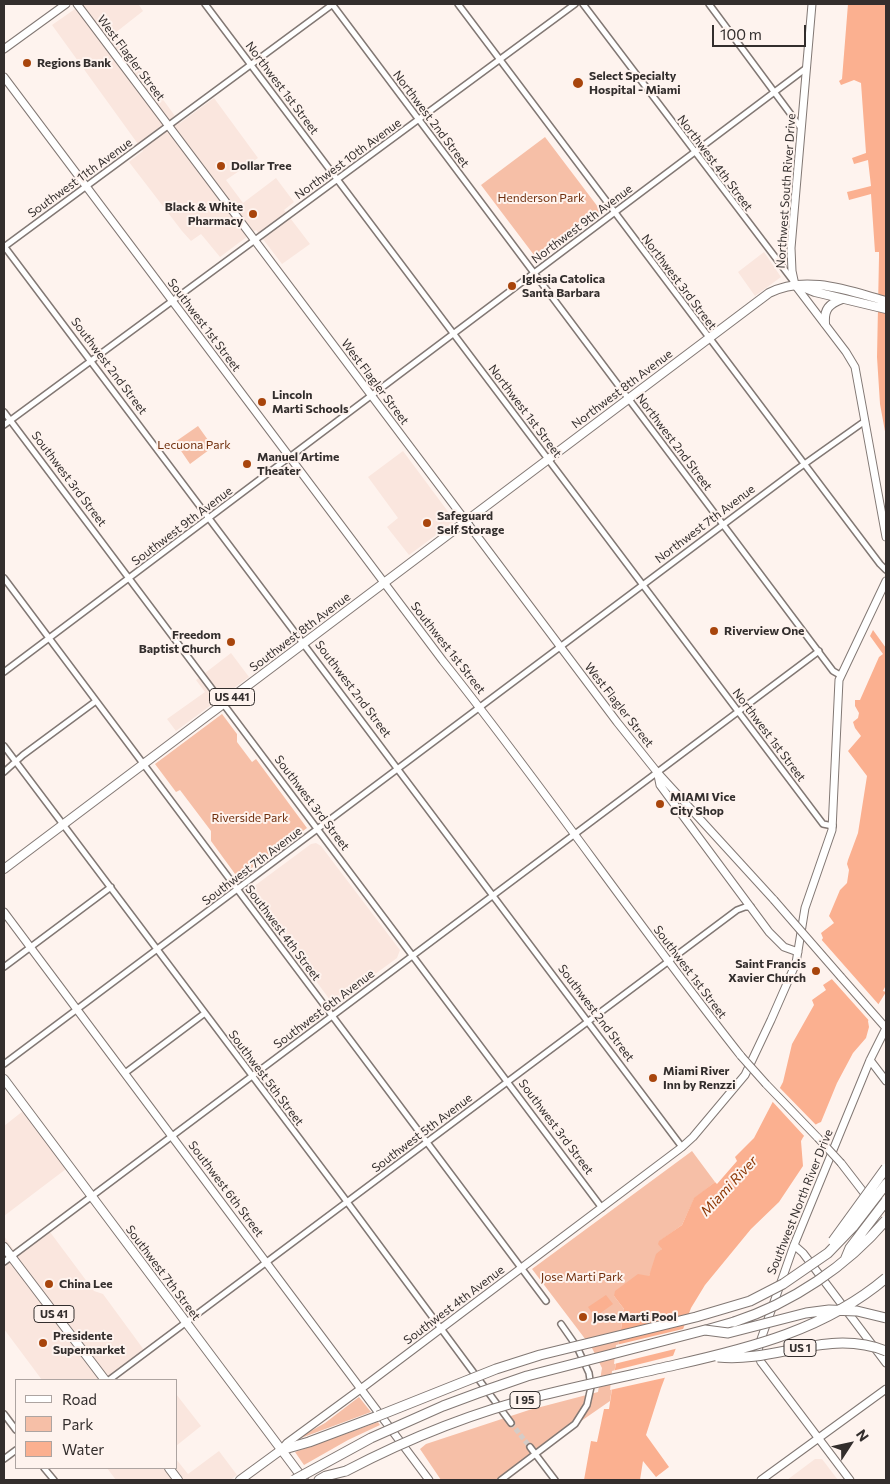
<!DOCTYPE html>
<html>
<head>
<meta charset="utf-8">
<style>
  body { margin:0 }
  #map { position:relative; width:890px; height:1484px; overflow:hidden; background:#fef3ee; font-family:Commissioner,sans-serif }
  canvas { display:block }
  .frame { position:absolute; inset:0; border:5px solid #332e2d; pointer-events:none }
  .legend { position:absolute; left:15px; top:1379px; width:162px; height:90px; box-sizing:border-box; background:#fef3ee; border:1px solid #ada4a1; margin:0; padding:6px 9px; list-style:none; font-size:15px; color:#332e2d }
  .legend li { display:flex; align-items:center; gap:10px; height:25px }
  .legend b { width:25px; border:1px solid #ada4a1 }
  .north { position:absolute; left:825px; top:1419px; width:50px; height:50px; -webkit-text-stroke:4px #fef3ee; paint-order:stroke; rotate:55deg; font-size:14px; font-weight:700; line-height:20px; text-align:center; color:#332e2d }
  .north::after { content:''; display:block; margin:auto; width:18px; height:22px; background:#332e2d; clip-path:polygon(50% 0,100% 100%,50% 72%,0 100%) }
  .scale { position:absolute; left:712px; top:25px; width:94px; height:22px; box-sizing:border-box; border:2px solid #332e2d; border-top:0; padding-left:6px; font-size:15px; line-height:18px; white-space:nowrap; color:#332e2d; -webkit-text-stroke:4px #fef3ee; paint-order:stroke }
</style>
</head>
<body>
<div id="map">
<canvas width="890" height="1484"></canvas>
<div class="frame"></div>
<ul class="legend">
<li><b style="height:6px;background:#fff"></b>Road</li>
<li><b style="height:14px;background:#f6bfa7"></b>Park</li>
<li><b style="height:14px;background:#fbb090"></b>Water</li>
</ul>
<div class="north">N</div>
<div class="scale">100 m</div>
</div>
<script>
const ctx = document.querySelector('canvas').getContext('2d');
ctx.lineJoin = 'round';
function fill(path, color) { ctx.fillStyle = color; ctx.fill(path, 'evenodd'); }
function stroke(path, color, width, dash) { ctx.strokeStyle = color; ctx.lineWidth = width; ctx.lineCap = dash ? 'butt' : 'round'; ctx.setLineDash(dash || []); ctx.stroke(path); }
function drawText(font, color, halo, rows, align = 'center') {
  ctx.font = font + ' Commissioner,sans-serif'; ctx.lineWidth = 4; ctx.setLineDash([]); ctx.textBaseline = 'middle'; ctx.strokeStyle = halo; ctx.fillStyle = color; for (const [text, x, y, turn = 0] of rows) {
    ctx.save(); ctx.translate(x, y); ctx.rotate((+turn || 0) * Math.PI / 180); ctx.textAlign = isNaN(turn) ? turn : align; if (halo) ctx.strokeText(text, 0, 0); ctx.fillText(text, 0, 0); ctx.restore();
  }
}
fill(new Path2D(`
  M82,4H140L139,5L143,11L115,33L180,123L214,98L258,158L226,180L243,203L276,178L294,202L284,210L310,244L282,264L256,230L220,257L201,234L191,241L182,231L129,162L143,151L52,25Z
  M764,252L781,277L755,296L738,272Z
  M403,451L455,521L409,555L387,527L398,518L368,477Z
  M231,653L249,677L176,731L167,719L205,692L196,680Z
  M316,843L321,846L400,950L397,958L337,1002L330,1000L251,893L253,887L311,844Z
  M23,1111L66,1169L4,1216V1126Z
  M50,1232L94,1291L103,1294L144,1350L103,1380H42L4,1329V1236L18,1256Z
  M176,1394L201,1426L176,1446Z
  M219,1451L237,1475L230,1480H116L107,1468H176V1459L188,1474Z
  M815,1459H822L838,1480H787Z`), '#fae6de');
fill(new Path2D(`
  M545,137L601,211L537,259L481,185Z
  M198,426L213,447L190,464L175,442Z
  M222,714L237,734V742L252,762L256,759L307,828L238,878L211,841V831L180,790L176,792L155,764Z
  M692,1151L715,1182L694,1199L682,1225L660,1241L662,1249L649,1276L614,1296L624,1309L610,1401L496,1480H441L420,1449L426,1444L529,1410L598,1392L602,1368L592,1348L532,1269Z
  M359,1397L371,1412L301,1438L300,1437L325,1423Z
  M378,1422L380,1425L348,1440L304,1465L295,1452Z`), '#f6bfa7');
fill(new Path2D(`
  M848,4H886V437L880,404L877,357L879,257V252H875L871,194L849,200L847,192L871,186L868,160L854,164L852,158L866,153L861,83L854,80L841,85L839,81L842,79Z
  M873,630L886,648V985L883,991L886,992L868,1021L869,1027L866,1038L853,1053L837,1083L821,1122C813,1125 805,1133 801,1141L803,1166L779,1202L751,1229L705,1285L691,1308L661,1388L646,1435L669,1467L656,1477L643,1461L640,1480H584L591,1441L597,1442L604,1409H609L624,1309L614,1296L615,1291L638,1274L649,1276L656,1254L662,1249L658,1244L659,1241L682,1225L694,1198L715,1182L717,1184L737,1161L735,1157L754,1138L783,1082L792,1044L814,1005L812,1000L826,990L823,985L832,979L833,970L821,941L823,938L821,933L834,923L829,916L840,890L847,883L849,870L847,864L848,860L858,833L867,776L848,751L861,736L855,728L853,722L858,718L859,713L855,706V700H860L879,657L883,654L870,636Z
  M606,1295L613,1304L595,1317L588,1307Z`), '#fbb090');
fill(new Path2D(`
  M820,938L880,1006L871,1021L872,1024L830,977L829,964L819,942Z
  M778,1086L817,1126L806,1138L771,1100Z
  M687,1328L679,1348L614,1364L616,1345Z
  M676,1355L668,1377L610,1390L612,1371Z`), '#fef3ee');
stroke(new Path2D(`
  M511,1423L530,1447`), '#d5ccc7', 5, [5, 2.5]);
const street = new Path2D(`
  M205,4L823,824L833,826
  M332,4L833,671L840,675
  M458,4L830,498L880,564L886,570
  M583,4L794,282
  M709,4L801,128
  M4,246L682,1147
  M4,247L333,4
  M4,412L602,1208
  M4,425L575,4
  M4,578L546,1301
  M4,672L805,69
  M4,746L342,1195L511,1423
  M4,772L23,755L96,701
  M4,967L111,887
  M4,1064L796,470L865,421
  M125,1073L205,1013
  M4,1262L819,651
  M109,1380L737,910L745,907H751
  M4,1414L16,1430
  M530,1447L555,1480
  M4,1459L16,1450
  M44,1468L54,1480
  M501,1480L575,1424L587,1405L591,1387L589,1373L577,1347L561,1324`);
const secondary = new Path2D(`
  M77,4L617,722L657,772L774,900
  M812,4L791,248L792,271L795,285L846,352L855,367L886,537
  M4,49L66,4
  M4,77L443,661C546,790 639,927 741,1056
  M658,775L660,785L769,932L784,947L798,952
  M4,912L429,1480
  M841,977L886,1028
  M870,1060L886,1081
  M766,1084L818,1138
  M841,1163L868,1198
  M794,1245L803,1253L886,1363
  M281,1450L287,1443L366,1385L682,1147L693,1137L745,1075L771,1020L796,963L805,908L832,830L839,680L886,581
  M761,1480L886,1389
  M850,1480L761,1362L758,1355L759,1345L794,1245L870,1060L886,1028`);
const primary = new Path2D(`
  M800,286L815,292L886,309
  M825,323C824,309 829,304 842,299
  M4,869L769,293C806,274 849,291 886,301
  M4,1079L304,1480
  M4,1247L105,1380
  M169,1468L178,1480
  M240,1480L281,1450`);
const highway = new Path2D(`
  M706,1330L734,1322
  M281,1450L309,1442L378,1416
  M319,1480L326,1476L346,1471`);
stroke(street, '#827874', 8);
stroke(secondary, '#827874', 9);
stroke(primary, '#827874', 10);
stroke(highway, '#827874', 11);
stroke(street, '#fff', 5);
stroke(secondary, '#fff', 7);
stroke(primary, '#fff', 8);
stroke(highway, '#fff', 9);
const secondaryBridge = new Path2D(`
  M774,900L841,977
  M741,1056L766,1084
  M818,1138L841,1163`);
const highwayBridge = new Path2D(`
  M833,1241L886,1168
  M845,1260L850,1248L886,1201
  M734,1322C792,1303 847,1266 886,1220
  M718,1357C776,1363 828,1328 886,1351
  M378,1416L496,1369L540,1355L696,1317L750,1301L783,1284L828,1253L853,1227L886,1184
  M346,1471C409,1438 474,1412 543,1395C587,1384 631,1375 675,1365C751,1348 826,1329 886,1278
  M294,1480L371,1438L443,1406L478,1393L527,1376L705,1330L728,1333L806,1313L829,1310L857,1311L886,1318`);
stroke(secondaryBridge, '#827874', 9, []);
stroke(highwayBridge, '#827874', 11, []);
stroke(secondaryBridge, '#fff', 7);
stroke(highwayBridge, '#fff', 9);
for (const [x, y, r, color] of [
  [27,63,5,"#a8450c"],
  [578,83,6,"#a8450c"],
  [221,166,5,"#a8450c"],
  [253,214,5,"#a8450c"],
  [512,286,5,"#a8450c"],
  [262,402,5,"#a8450c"],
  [247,464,5,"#a8450c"],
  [427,523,5,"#a8450c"],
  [714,631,5,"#a8450c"],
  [231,642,5,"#a8450c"],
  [660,804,5,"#a8450c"],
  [816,971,5,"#a8450c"],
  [653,1078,5,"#a8450c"],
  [49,1284,5,"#a8450c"],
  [583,1317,5,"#a8450c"],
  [43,1343,5,"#a8450c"]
]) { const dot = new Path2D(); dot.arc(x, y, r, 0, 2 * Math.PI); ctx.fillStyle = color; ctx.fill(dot); stroke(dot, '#fef3ee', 2); }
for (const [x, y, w] of [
  [232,697,45],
  [54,1314,40],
  [800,1348,32],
  [525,1400,30]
]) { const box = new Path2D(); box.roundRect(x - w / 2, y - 8.5, w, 17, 4); ctx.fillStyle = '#fef3ee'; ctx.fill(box); stroke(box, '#332e2d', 1); }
drawText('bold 11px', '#332e2d', null, [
  ["US 441",232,697],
  ["US 41",54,1314],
  ["US 1",800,1348],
  ["I 95",525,1400]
]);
drawText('12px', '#332e2d', '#fef3ee', [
  ["West Flagler Street",131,58,53],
  ["Northwest 1st Street",282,88,53],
  ["Northwest 2nd Street",431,119,53],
  ["Northwest 10th Avenue",348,159,-36],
  ["Northwest 4th Street",715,163,53],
  ["Southwest 11th Avenue",80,178,-36],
  ["Northwest South River Drive",786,191,-86],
  ["Northwest 9th Avenue",582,224,-37],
  ["Northwest 3rd Street",679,282,53],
  ["Southwest 1st Street",204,325,53],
  ["Southwest 2nd Street",109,366,53],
  ["West Flagler Street",375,382,53],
  ["Northwest 8th Avenue",622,389,-37],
  ["Northwest 1st Street",525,411,53],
  ["Northwest 2nd Street",674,442,53],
  ["Southwest 3rd Street",69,479,53],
  ["Northwest 7th Avenue",705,524,-37],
  ["Southwest 9th Avenue",182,526,-37],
  ["Southwest 8th Avenue",300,632,-37],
  ["Southwest 1st Street",448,648,52],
  ["Southwest 2nd Street",353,689,53],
  ["West Flagler Street",619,705,52],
  ["Northwest 1st Street",769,735,53],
  ["Southwest 3rd Street",312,803,53],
  ["Southwest 7th Avenue",252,866,-37],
  ["Southwest 4th Street",283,933,53],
  ["Southwest 1st Street",690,972,53],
  ["Southwest 6th Avenue",324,1009,-37],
  ["Southwest 2nd Street",596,1013,53],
  ["Southwest 5th Street",266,1078,53],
  ["Southwest 3rd Street",556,1127,53],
  ["Southwest 5th Avenue",422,1133,-37],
  ["Southwest 6th Street",226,1189,53],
  ["Southwest North River Drive",800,1202,-68],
  ["Southwest 7th Street",163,1273,53],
  ["Southwest 4th Avenue",454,1305,-37]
]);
drawText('bold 12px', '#332e2d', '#fef3ee', [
  ["Regions Bank",37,63],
  ["Select Specialty",589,76],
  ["Hospital - Miami",589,90],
  ["Dollar Tree",231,166],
  ["Black & White",243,207,"right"],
  ["Pharmacy",243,221,"right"],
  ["Iglesia Catolica",522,279],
  ["Santa Barbara",522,293],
  ["Lincoln",272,395],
  ["Marti Schools",272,409],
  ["Manuel Artime",257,457],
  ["Theater",257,471],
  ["Safeguard",437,516],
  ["Self Storage",437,530],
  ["Riverview One",724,631],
  ["Freedom",221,635,"right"],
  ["Baptist Church",221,649,"right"],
  ["MIAMI Vice",670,797],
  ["City Shop",670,811],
  ["Saint Francis",806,964,"right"],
  ["Xavier Church",806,978,"right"],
  ["Miami River",663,1071],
  ["Inn by Renzzi",663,1085],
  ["China Lee",59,1284],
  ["Jose Marti Pool",593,1317],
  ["Presidente",53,1336],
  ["Supermarket",53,1350]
], 'left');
drawText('12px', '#702f0d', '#fef3ee', [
  ["Henderson Park",541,198],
  ["Lecuona Park",194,445],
  ["Riverside Park",250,818],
  ["Jose Marti Park",582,1277]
]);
drawText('italic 14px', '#8d3705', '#fef3ee', [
  ["Miami River",729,1186,-47]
]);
</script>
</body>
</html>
